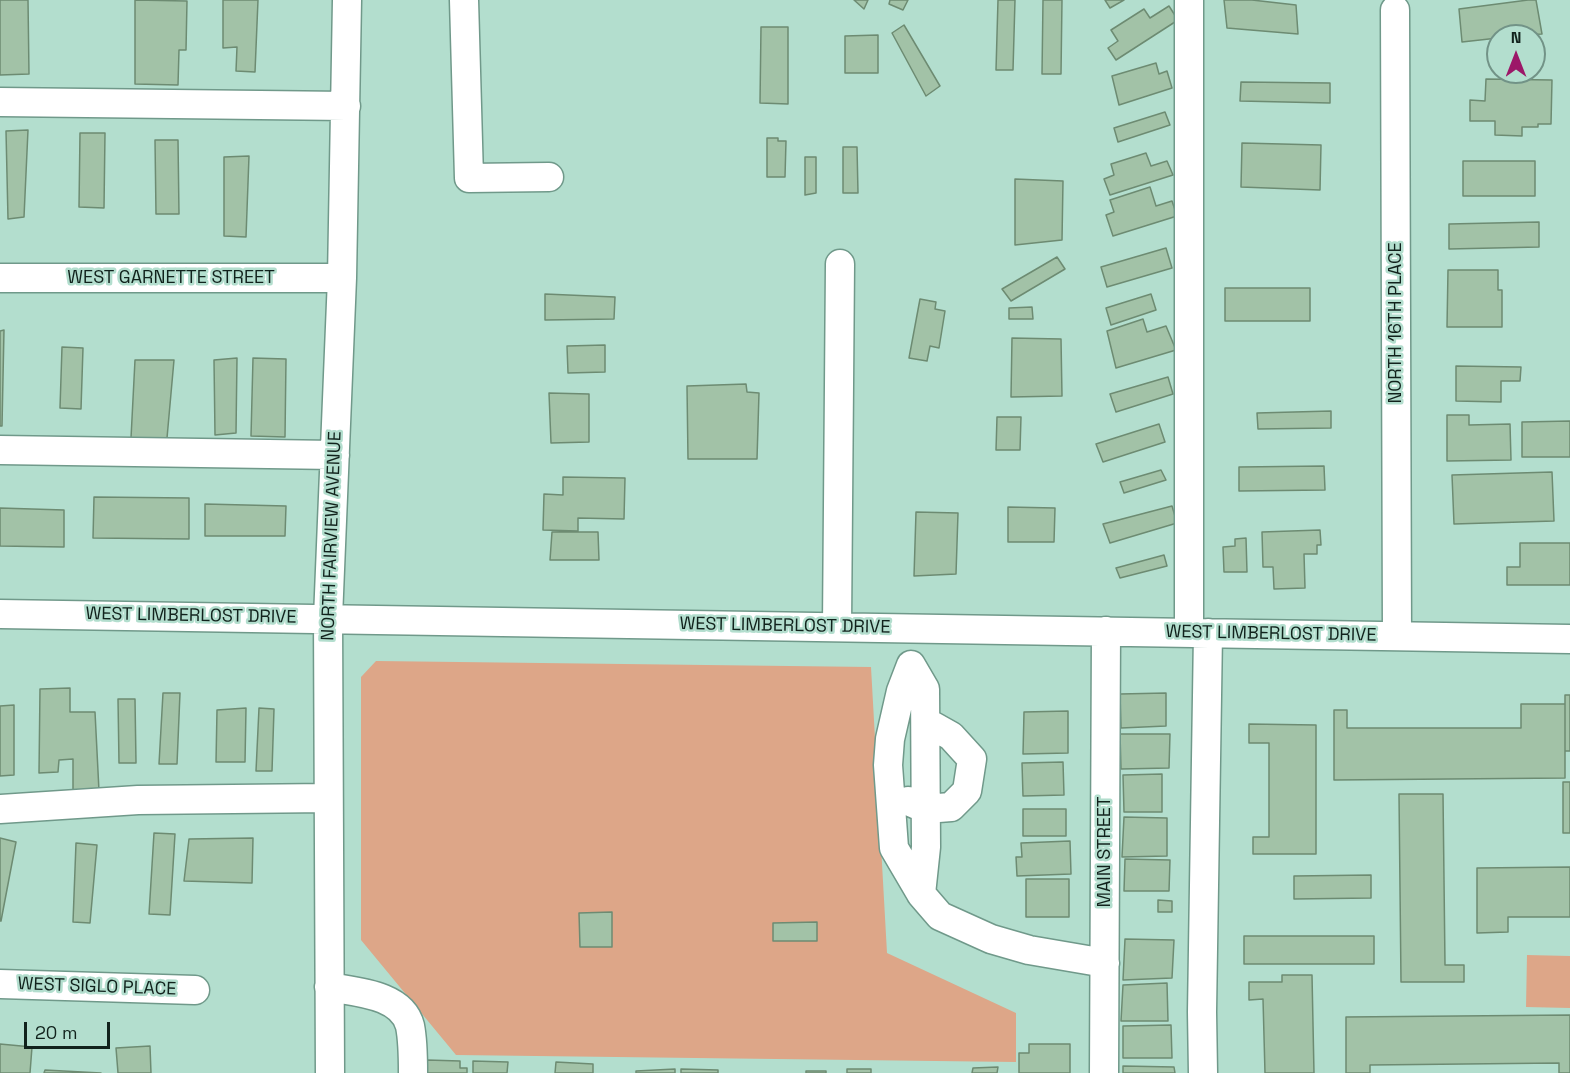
<!DOCTYPE html>
<html>
<head>
<meta charset="utf-8">
<style>
  body { margin:0 }
  #map { position:relative; width:1570px; height:1073px; overflow:hidden; background:#b3dece; font-family:"Space Grotesk",sans-serif }
  canvas { display:block }
  .north { position:absolute; left:1486px; top:24px; width:60px; height:60px; box-sizing:border-box; background:#b3dece; border:2px solid #729387; border-radius:50%; rotate:0deg; font-size:16px; font-weight:700; line-height:24px; text-align:center; color:#11221c }
  .north::after { content:''; display:block; margin:auto; width:21px; height:27px; background:#9c1768; clip-path:polygon(50% 0,100% 100%,50% 72%,0 100%) }
  .scale { position:absolute; left:24px; top:1022px; width:86px; height:27px; box-sizing:border-box; border:3px solid #11221c; border-top:0; padding-left:8px; font-size:18px; line-height:21px; white-space:nowrap; color:#11221c; -webkit-text-stroke:4px #b3dece; paint-order:stroke }
</style>
</head>
<body>
<div id="map">
<canvas width="1570" height="1073"></canvas>
<div class="north">N</div>
<div class="scale">20 m</div>
</div>
<script>
const ctx = document.querySelector('canvas').getContext('2d');
ctx.lineJoin = 'round';
function fill(path, color) { ctx.fillStyle = color; ctx.fill(path, 'evenodd'); }
function stroke(path, color, width, dash) { ctx.strokeStyle = color; ctx.lineWidth = width; ctx.lineCap = dash ? 'butt' : 'round'; ctx.setLineDash(dash || []); ctx.stroke(path); }
function drawText(font, color, halo, rows, align = 'center') {
  ctx.font = font + ' "Space Grotesk",sans-serif'; ctx.lineWidth = 5; ctx.setLineDash([]); ctx.textBaseline = 'middle'; ctx.strokeStyle = halo; ctx.fillStyle = color; for (const [text, x, y, turn = 0] of rows) {
    ctx.save(); ctx.translate(x, y); ctx.rotate((+turn || 0) * Math.PI / 180); ctx.textAlign = isNaN(turn) ? turn : align; if (halo) ctx.strokeText(text, 0, 0); ctx.fillText(text, 0, 0); ctx.restore();
  }
}
fill(new Path2D(`
  M376,661L871,667L887,953L1016,1013V1062L456,1055L361,940V677Z
  M1527,955L1570,956V1008L1526,1007Z`), '#dda688');
const building = new Path2D(`
  M0,0H28L29,74L0,75Z
  M135,0L187,1L186,50H179L178,85L135,84Z
  M223,0H258L255,72L236,71L237,47L223,48Z
  M854,0H868L864,9Z
  M890,0H908L903,10L889,4Z
  M998,0H1015L1013,70H996Z
  M1043,0H1062L1061,74H1042Z
  M1105,0H1124L1110,8Z
  M1224,0H1252L1296,5L1298,34L1227,28Z
  M1528,0H1536L1542,34L1498,36V38L1462,42L1459,9Z
  M1169,6L1178,20L1116,60L1108,48L1118,41L1111,30L1144,9L1150,18Z
  M904,25L940,86L926,96L892,33Z
  M761,27H788V104L760,103Z
  M878,35V73H845V36Z
  M1156,63L1159,74L1167,71L1172,88L1119,105L1112,76Z
  M1486,79L1552,80L1551,124H1538V127H1522V136L1495,135V121H1470V100L1485,101Z
  M1241,82L1330,83V103L1240,101Z
  M1165,112L1170,125L1118,142L1114,128Z
  M28,130L24,217L8,219L6,131Z
  M80,133H105L104,208L79,207Z
  M767,138H778V141H786L785,177H767Z
  M155,140H178L179,214H156Z
  M1242,143L1321,145L1320,190L1241,187Z
  M843,147H857L858,193H843Z
  M1146,153L1151,166L1167,161L1173,175L1110,195L1104,179L1114,175L1111,164Z
  M249,156L246,237L224,236V157Z
  M805,157H816V193L805,195Z
  M1463,161H1535V196H1463Z
  M1015,179L1063,181L1062,240L1015,245Z
  M1150,187L1156,206L1172,201L1177,216L1113,236L1106,215L1114,212L1110,200Z
  M1539,222V247L1449,249V224Z
  M1166,248L1172,268L1107,287L1101,267Z
  M1057,257L1065,269L1011,301L1002,289Z
  M1448,270H1498V290H1502V327H1447Z
  M1225,288H1310V321H1225Z
  M545,294L615,297L614,319L545,320Z
  M1151,294L1156,310L1111,325L1106,308Z
  M920,299L936,302L935,309L945,311L939,348L930,346L927,361L909,358Z
  M1032,307L1033,319H1009V308Z
  M1143,319L1147,332L1166,326L1176,350L1116,368L1107,331Z
  M4,330L2,426H0V331Z
  M1012,338L1061,339L1062,396L1011,397Z
  M605,345V372L568,373L567,346Z
  M62,347L83,348L81,409L60,408Z
  M237,358L236,433L215,435L214,360Z
  M253,358L286,359L285,437L251,436Z
  M135,360H174L167,438H131Z
  M1456,366L1521,367L1520,381H1501V402L1456,401Z
  M1168,377L1173,394L1116,412L1110,394Z
  M746,384L747,392L759,393L757,459H688L687,386Z
  M549,393L589,394V442L551,443Z
  M1331,411V428L1258,429L1257,413Z
  M1447,415H1469V425L1510,424L1511,460L1447,461Z
  M997,417H1021L1020,450H996Z
  M1570,421V457H1522V422Z
  M1159,424L1165,442L1103,462L1096,444Z
  M1324,466L1325,490L1239,491V467Z
  M1161,470L1166,480L1124,493L1120,482Z
  M1552,472L1554,521L1454,524L1452,475Z
  M563,477L625,478L624,519L578,518V531L543,530L544,494L563,495Z
  M94,497L189,498V539L93,538Z
  M205,504L286,506L285,536H205Z
  M1172,506L1177,523L1110,543L1103,524Z
  M1008,507L1055,508L1054,542H1008Z
  M0,508L64,510V547L0,546Z
  M916,512L958,513L956,574L914,576Z
  M1320,530L1321,545H1317V554H1304L1305,588L1274,589L1273,567H1263L1262,532Z
  M552,532H598L599,560H550Z
  M1246,538L1247,572H1224L1223,547L1235,546V539Z
  M1520,543H1570V585H1507V567H1520Z
  M1164,555L1167,566L1120,578L1116,568Z
  M70,688V712H95L99,791L73,792V759L59,760L58,772L39,773L40,689Z
  M163,693H180L177,764H159Z
  M1166,693V726L1121,728L1120,694Z
  M1565,695H1570V751H1565Z
  M118,699H135L136,763H119Z
  M1521,704H1565V778L1334,780V710H1347V728H1521Z
  M14,705V775L0,776V706Z
  M246,708L245,762H216L217,710Z
  M259,708L274,709L272,771H256Z
  M1068,711V753L1023,754L1024,712Z
  M1249,724L1316,725V854H1253V837H1269V743H1249Z
  M1120,734H1170L1169,768L1121,769Z
  M1063,762L1064,795L1023,796L1022,763Z
  M1162,774V812H1124L1123,775Z
  M1563,782H1570V833H1563Z
  M1399,794H1443L1445,965H1464V982H1401Z
  M1023,809H1066V836H1023Z
  M1124,817L1167,818V856L1122,857Z
  M154,833L175,834L170,915L149,914Z
  M0,838L16,842L1,921H0Z
  M253,838L252,883L184,881L189,839Z
  M1070,841L1071,874L1017,876L1016,857H1022L1021,843Z
  M76,843L97,845L90,923L73,922Z
  M1125,859L1170,860L1169,891H1124Z
  M1570,867V917H1508V932L1477,933V868Z
  M1371,875V898L1294,899V876Z
  M1026,879H1069V917H1026Z
  M1158,900L1172,901V912H1158Z
  M612,912V947H580L579,913Z
  M817,922V941H773V923Z
  M1244,936H1374V964H1244Z
  M1125,939L1174,940L1172,978L1123,980Z
  M1282,975H1312L1314,1073H1265L1263,999L1249,1000V982H1282Z
  M1167,983L1168,1021H1121L1123,985Z
  M1570,1015V1073H1559V1063L1370,1065V1073H1346V1017Z
  M1171,1025L1172,1058H1123V1026Z
  M0,1044L32,1047L30,1073H0Z
  M1029,1044H1070V1073H1019V1053H1029Z
  M150,1046L151,1073H118L116,1048Z
  M427,1060L460,1061V1068H467V1073H427Z
  M473,1061L508,1062L507,1073H473Z
  M556,1062L593,1064V1073H555Z
  M1123,1066L1174,1067L1175,1073H1123Z
  M998,1067L997,1073H972L973,1068Z
  M675,1069V1073H636V1071Z
  M681,1069L718,1070V1073H681Z
  M847,1069H871V1073H847Z
  M45,1070L101,1073H44Z
  M806,1071H826V1073H806Z`);
fill(building, '#a2c2a7');
stroke(building, '#6d8b72', 1.5);
const minor = new Path2D(`
  M464,0L469,178L549,177
  M1189,0V633
  M1395,10L1397,636
  M0,102L346,106
  M0,278H342
  M0,450L335,455
  M0,614L1570,639
  M837,626L840,264
  M908,801L926,809L951,807L967,791L972,759L951,736L926,722
  M0,809L138,800L328,798
  M921,894L926,847L925,689L911,665L901,691L890,739L888,765L894,848L921,894L940,916L991,939L1029,950L1105,963
  M0,984L195,990
  M329,987C355,992 402,994 410,1026C413,1041 413,1058 413,1073
  M330,1073L328,618L342,278L347,0
  M1104,1073L1106,631
  M1203,1073L1202,1012L1208,633`);
stroke(minor, '#70998a', 31);
stroke(minor, '#fff', 28);
drawText('18px', '#11221c', '#b3dece', [
  ["WEST GARNETTE STREET",171,278],
  ["NORTH 16TH PLACE",1396,323,-90],
  ["NORTH FAIRVIEW AVENUE",332,536,-88],
  ["WEST LIMBERLOST DRIVE",191,616,1],
  ["WEST LIMBERLOST DRIVE",785,626,1],
  ["WEST LIMBERLOST DRIVE",1271,634,1],
  ["MAIN STREET",1105,852,-90],
  ["WEST SIGLO PLACE",97,987,2]
]);
</script>
</body>
</html>
